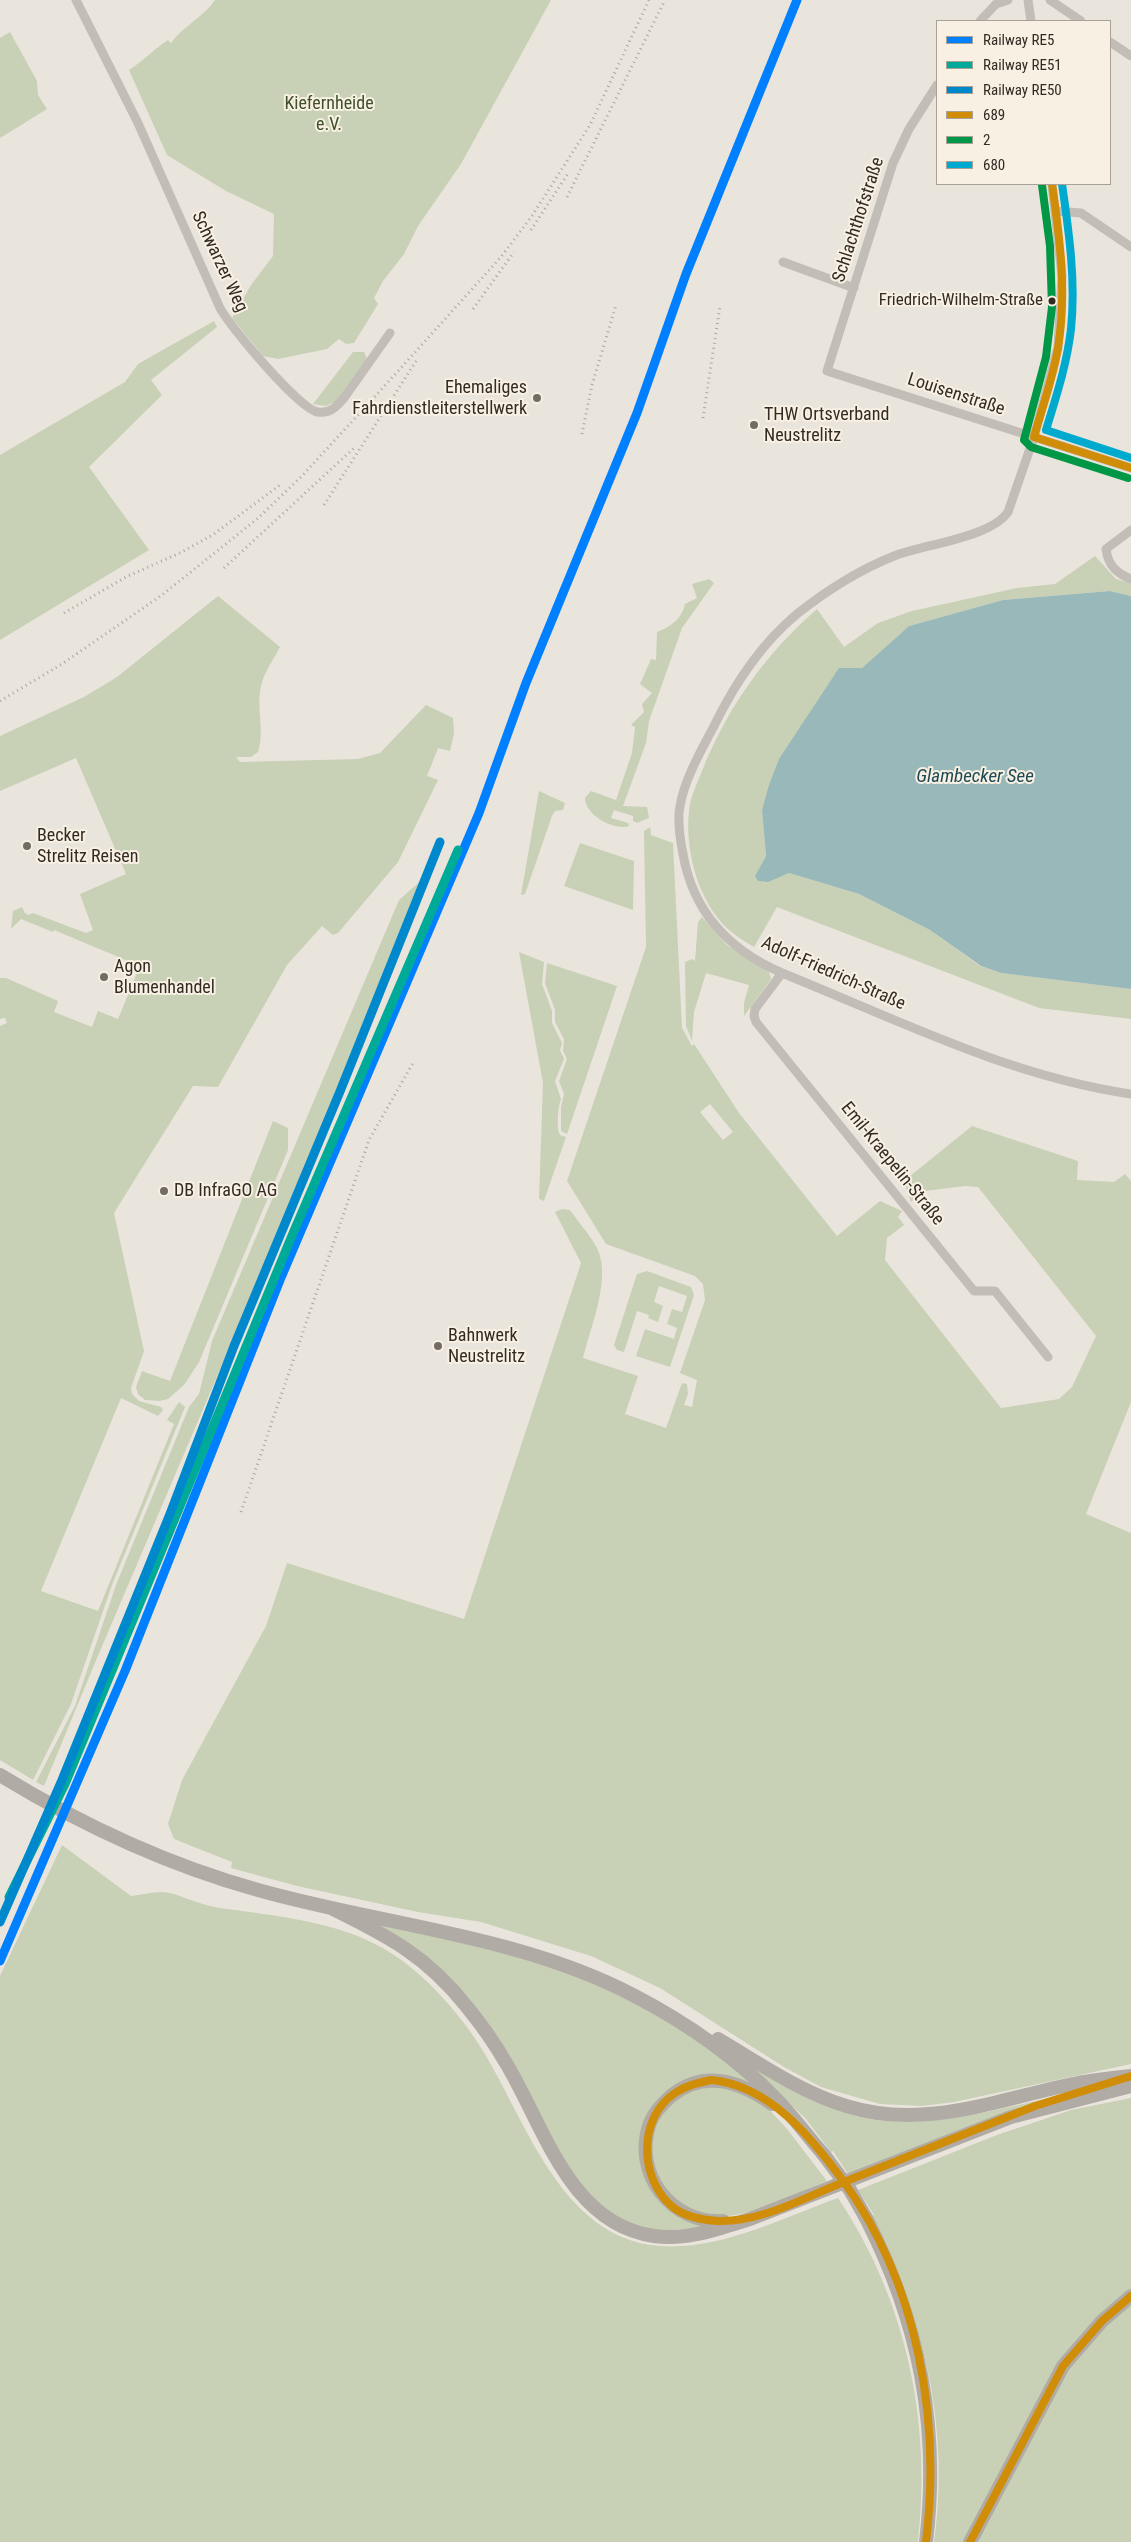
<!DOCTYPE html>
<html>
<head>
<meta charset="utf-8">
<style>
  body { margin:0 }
  #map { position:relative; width:1131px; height:2542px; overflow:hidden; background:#eae5dc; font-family:"Roboto Condensed",sans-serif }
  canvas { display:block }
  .legend { position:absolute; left:936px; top:20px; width:175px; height:165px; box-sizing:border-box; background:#f8f0e2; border:1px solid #a9a196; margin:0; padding:6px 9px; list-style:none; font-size:15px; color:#322b25 }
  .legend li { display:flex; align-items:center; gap:10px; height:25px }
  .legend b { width:25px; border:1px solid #a9a196 }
</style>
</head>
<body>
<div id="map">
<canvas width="1131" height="2542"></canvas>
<ul class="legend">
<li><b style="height:6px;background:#0080ff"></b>Railway RE5</li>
<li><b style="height:6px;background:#0a9"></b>Railway RE51</li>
<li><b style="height:6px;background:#08c"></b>Railway RE50</li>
<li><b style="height:6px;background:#d08d07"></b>689</li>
<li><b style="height:6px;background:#009847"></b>2</li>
<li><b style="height:6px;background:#00a9ce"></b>680</li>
</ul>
</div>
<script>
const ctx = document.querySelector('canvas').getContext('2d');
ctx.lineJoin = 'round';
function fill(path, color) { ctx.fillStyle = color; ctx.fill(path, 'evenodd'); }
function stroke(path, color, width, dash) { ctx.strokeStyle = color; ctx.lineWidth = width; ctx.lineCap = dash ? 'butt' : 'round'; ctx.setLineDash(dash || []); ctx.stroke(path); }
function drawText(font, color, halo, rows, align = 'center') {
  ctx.font = font + ' "Roboto Condensed",sans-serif'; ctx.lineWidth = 4; ctx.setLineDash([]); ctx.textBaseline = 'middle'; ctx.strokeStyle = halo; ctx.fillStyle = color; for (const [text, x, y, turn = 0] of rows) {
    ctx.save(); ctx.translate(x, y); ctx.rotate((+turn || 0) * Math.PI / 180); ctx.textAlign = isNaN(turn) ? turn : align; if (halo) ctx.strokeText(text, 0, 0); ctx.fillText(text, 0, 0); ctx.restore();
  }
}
fill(new Path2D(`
  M215,0H551L461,164L418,226L404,254L383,281L374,298L378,304L354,343L346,344L339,339L327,349L278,359L263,356L232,318L251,285L273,256L274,214L226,191L167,155L129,70C143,61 153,50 168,40L171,43C183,26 204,17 215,0Z
  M10,32L37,81L38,95L47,109L0,138V38Z
  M214,321L217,327L151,380L162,395L89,467L149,550L0,640V455L125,382L138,364Z
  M353,352H364L367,359L339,400L326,406L313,404Z
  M1095,556L1116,579L1131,583V596L1110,591L1003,600L909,626L862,668L779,759L762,810L766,856L758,872L763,882L789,873L859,894L930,930L980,966L1001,973L1131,989V1019L1039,1008L777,907L754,947C742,940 730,932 721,922C696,893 685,847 689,811C690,797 697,784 702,771C727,708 766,653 817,609L844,647L878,623L912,611L1017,588L1055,584Z
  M709,579L714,583L682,628L649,721L646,743L623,806L647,807L649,818L637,823L633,821V816L614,810L611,818L628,823L629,826C614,831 585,815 585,798L591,791L616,800L632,753L635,727L631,725L644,712L642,704L652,693L640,684L651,659L656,660L657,632C670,627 682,619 685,604L697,598L692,584Z
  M218,596L280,647C274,659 264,672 261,686C256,708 265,730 258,752L251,757H236L240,762L358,759L380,753L426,705L453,718L454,733L450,751L438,748L427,776L438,780L398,862L338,933L333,935L322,926L287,965L218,1087L193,1086L114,1213L144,1351L131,1388L132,1394L139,1401L161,1407L163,1410L158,1416L121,1398L41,1591L98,1611L174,1424L167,1420L179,1402L185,1407L112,1585L71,1704L33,1780L0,1760V1026L7,1023L5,1018L0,1019V978H6L58,1001L54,1012L92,1027L98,1011L118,1019L140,966L54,930L53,932L21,919L11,929L13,911L22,907L25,913L28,915L33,913L86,933L93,930L80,894L126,874L76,758L0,791V736L84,697L117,677Z
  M539,791L565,803L563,810L555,811L552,816L525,894L521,895Z
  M650,827L651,835L673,843L682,1028L692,1046L694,1044L739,1113L837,1236L880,1201L902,1211L898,1217L904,1225L887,1238L885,1260L1001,1408L1059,1399L1072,1387L1096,1336L978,1187L965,1186L925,1191L911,1202L904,1181L972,1126L1078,1161L1077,1180L1114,1182L1125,1174L1131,1181V1402L1086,1514L1131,1533V2064L954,2102L922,2106L880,2104L821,2087L784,2067L660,1988L591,1956L481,1922L418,1912L297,1886L231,1868L232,1862L174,1839L168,1824L182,1780L266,1626L287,1563L464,1619L581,1263L555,1212L562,1209L570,1210C578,1222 591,1236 597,1248C612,1278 590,1328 583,1358L638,1376L625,1414L666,1428L682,1383L687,1384L688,1394L684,1405L692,1407L697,1380L680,1373L705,1300L703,1284L695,1276L606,1244L567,1181L646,947L644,831ZM710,1104L733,1132L723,1140L700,1112Z
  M580,843L634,861L633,910L564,886Z
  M433,870L97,1658L44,1786L36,1782L75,1706L116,1585L189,1407L199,1394L212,1341L399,900Z
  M702,917L727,945L769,972L771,979L744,1016V1003L749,985L706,973L694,1012L692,1041L686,1026L685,962L692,959L695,961L698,922Z
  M519,952L544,962L542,984L552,1011V1023L562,1043L560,1050L564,1059L555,1081L561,1099C558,1106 556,1127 560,1135L566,1137L544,1201L539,1199L543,1083Z
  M547,963L617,986L567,1134L561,1131V1107L564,1094L559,1081L567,1059L563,1051L564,1039L555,1022V1010L545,983Z
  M273,1121L288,1128V1150L199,1362L184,1385L168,1399L160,1401L145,1400L138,1394L136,1387L142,1371L170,1381Z
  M647,1271L691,1287L694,1295L670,1367L636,1356L645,1329L674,1339L677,1328L667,1324L672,1309L682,1312L687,1296L659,1286L654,1302L663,1306L658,1322L648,1318L649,1315L637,1311L624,1352L617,1350L614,1345L637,1274Z
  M62,1845L131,1896C141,1895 152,1892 162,1892C175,1892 190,1901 203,1904C215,1908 229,1909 242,1911C293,1918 347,1925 391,1953C426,1975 462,2016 483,2051C525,2119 559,2231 650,2245C714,2254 779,2219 838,2198C906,2300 932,2421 918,2542H0V1976Z
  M372,1922L507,1954L572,1974L615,1991L702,2042L748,2080L746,2082L718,2075L648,2116L650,2185L716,2226L659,2231L632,2225L600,2207L571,2176L477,2014Z
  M750,2066C777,2080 803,2096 831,2108C901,2137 980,2113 1050,2098L848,2174L833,2151L831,2152L805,2118Z
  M732,2086L765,2105L787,2129L827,2181C791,2195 751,2218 711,2217C699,2216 687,2209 677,2201C673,2197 666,2194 663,2189C636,2153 656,2104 694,2088C704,2084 721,2087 732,2086Z
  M1131,2098V2291L1083,2336L966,2542H934C944,2474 938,2396 917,2330C905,2291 888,2254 872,2216L874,2215L858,2190L997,2135L1071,2110Z
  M1131,2303V2542H977L1066,2371L1101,2329Z`), '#c8d0b6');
fill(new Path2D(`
  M1110,591L1131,596V989L1001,973L981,966L930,930L859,894L789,873L768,882L758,881L755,876L766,856L762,810L769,785L779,759L839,668H862L909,626L1003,600Z`), '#99b8ba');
stroke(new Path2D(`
  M76,0L138,123L220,308C230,327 300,410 318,412C330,414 337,406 344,398L390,333
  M1028,0L1031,21
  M1050,0L1081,21
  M980,21L996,4L1008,0
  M1110,42L1131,56
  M937,85L909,129L893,163L827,371L1131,468
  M1052,184L1062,276L1058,347L1034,437L1008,512C990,538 925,544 894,556C859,570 826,591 797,614C762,643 734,685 714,726C701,751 685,778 680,806C677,821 680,839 683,854C693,912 729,950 782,973C896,1019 1008,1076 1131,1094
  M1056,211L1081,213L1131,247
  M783,262L854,288
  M1131,530L1106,549C1108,565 1116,573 1131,579
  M782,973L755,1009L754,1016L756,1022L974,1291H995L1048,1357`), '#c2bdb6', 9);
stroke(new Path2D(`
  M0,1775C80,1824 168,1865 258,1890C382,1925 518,1935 633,1995C685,2022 735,2056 776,2099C793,2116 808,2137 824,2155
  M331,1908C388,1936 427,1956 467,2007C481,2024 495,2044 506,2063C544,2126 569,2224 654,2236C686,2241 721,2228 750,2219L1011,2117L1131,2086
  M718,2039C759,2063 800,2092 846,2106C927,2131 1000,2098 1078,2083C1096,2080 1113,2078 1131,2076
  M866,2218C919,2322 940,2426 926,2542
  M723,2221C671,2224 632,2173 650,2123C654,2112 662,2104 671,2096C704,2069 740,2081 772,2104
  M970,2542L1063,2366L1102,2321L1131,2296`), '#b1aba5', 14);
stroke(new Path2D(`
  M567,197L665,0
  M531,230L569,172
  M473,309L514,252
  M703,418L720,306
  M582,434L592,385L616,305
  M324,505L418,358
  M224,568L354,448
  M64,613L126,577L182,552L214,534L280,485
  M0,701L62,664L162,595L257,519L301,477L380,391L501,257L532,216L590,125L649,0
  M241,1512L369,1140L413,1063`), '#aaa6a0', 3, [1, 4]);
stroke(new Path2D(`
  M824,2155L850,2190L866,2218`), '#b1aba5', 14);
stroke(new Path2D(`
  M1052,184C1060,239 1067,293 1058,348C1053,378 1042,408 1034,437L1131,468
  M711,2080C769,2085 811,2137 844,2182C803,2198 762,2222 718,2221C703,2220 686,2217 674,2208C639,2181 637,2118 675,2093C687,2085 698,2083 711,2080Z
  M844,2182C918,2285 941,2418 926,2542
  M844,2182L1035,2106L1131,2076
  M970,2542L1063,2366L1102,2321L1131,2296`), '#d08d07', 8);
stroke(new Path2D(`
  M1042,185L1050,246L1052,307L1046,357L1024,440L1031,447L1128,478`), '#009847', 8);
stroke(new Path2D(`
  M1062,184C1069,232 1076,281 1071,329C1067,364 1056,397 1046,430L1131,458`), '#00a9ce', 8);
stroke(new Path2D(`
  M0,1961L125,1671L280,1280L479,813L526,683L637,413L686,274L797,0`), '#0080ff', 9);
stroke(new Path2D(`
  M9,1897L65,1784L291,1238L458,850`), '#0a9', 9);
stroke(new Path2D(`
  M0,1922L62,1780L170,1514L234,1346L341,1089L440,842`), '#08c', 9);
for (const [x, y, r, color] of [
  [1052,301,4.5,"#322b25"],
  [537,398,5,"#726c65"],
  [754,425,5,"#726c65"],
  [27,846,5,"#726c65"],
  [104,977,5,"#726c65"],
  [164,1191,5,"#726c65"],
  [438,1346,5,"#726c65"]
]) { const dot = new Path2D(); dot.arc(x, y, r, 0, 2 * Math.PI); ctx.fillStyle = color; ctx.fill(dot); stroke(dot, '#f8f0e2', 2); }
drawText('17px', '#322b25', '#f8f0e2', [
  ["Friedrich-Wilhelm-Straße",1043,301]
], 'right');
drawText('18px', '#3d5029', '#f8f0e2', [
  ["Kiefernheide",329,104],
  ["e.V.",329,125]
]);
drawText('18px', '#322b25', '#f8f0e2', [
  ["Schlachthofstraße",859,220,-72],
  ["Schwarzer Weg",219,262,65],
  ["Louisenstraße",956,395,18],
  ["Adolf-Friedrich-Straße",833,974,24],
  ["Emil-Kraepelin-Straße",892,1164,51]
]);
drawText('18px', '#322b25', '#f8f0e2', [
  ["Ehemaliges",527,388,"right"],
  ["Fahrdienstleiterstellwerk",527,409,"right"],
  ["THW Ortsverband",764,415],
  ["Neustrelitz",764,436],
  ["Becker",37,836],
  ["Strelitz Reisen",37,857],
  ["Agon",114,967],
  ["Blumenhandel",114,988],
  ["DB InfraGO AG",174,1191],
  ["Bahnwerk",448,1336],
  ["Neustrelitz",448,1357]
], 'left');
drawText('italic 19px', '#1b4853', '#f8f0e2', [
  ["Glambecker See",975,777]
]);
</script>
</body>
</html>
